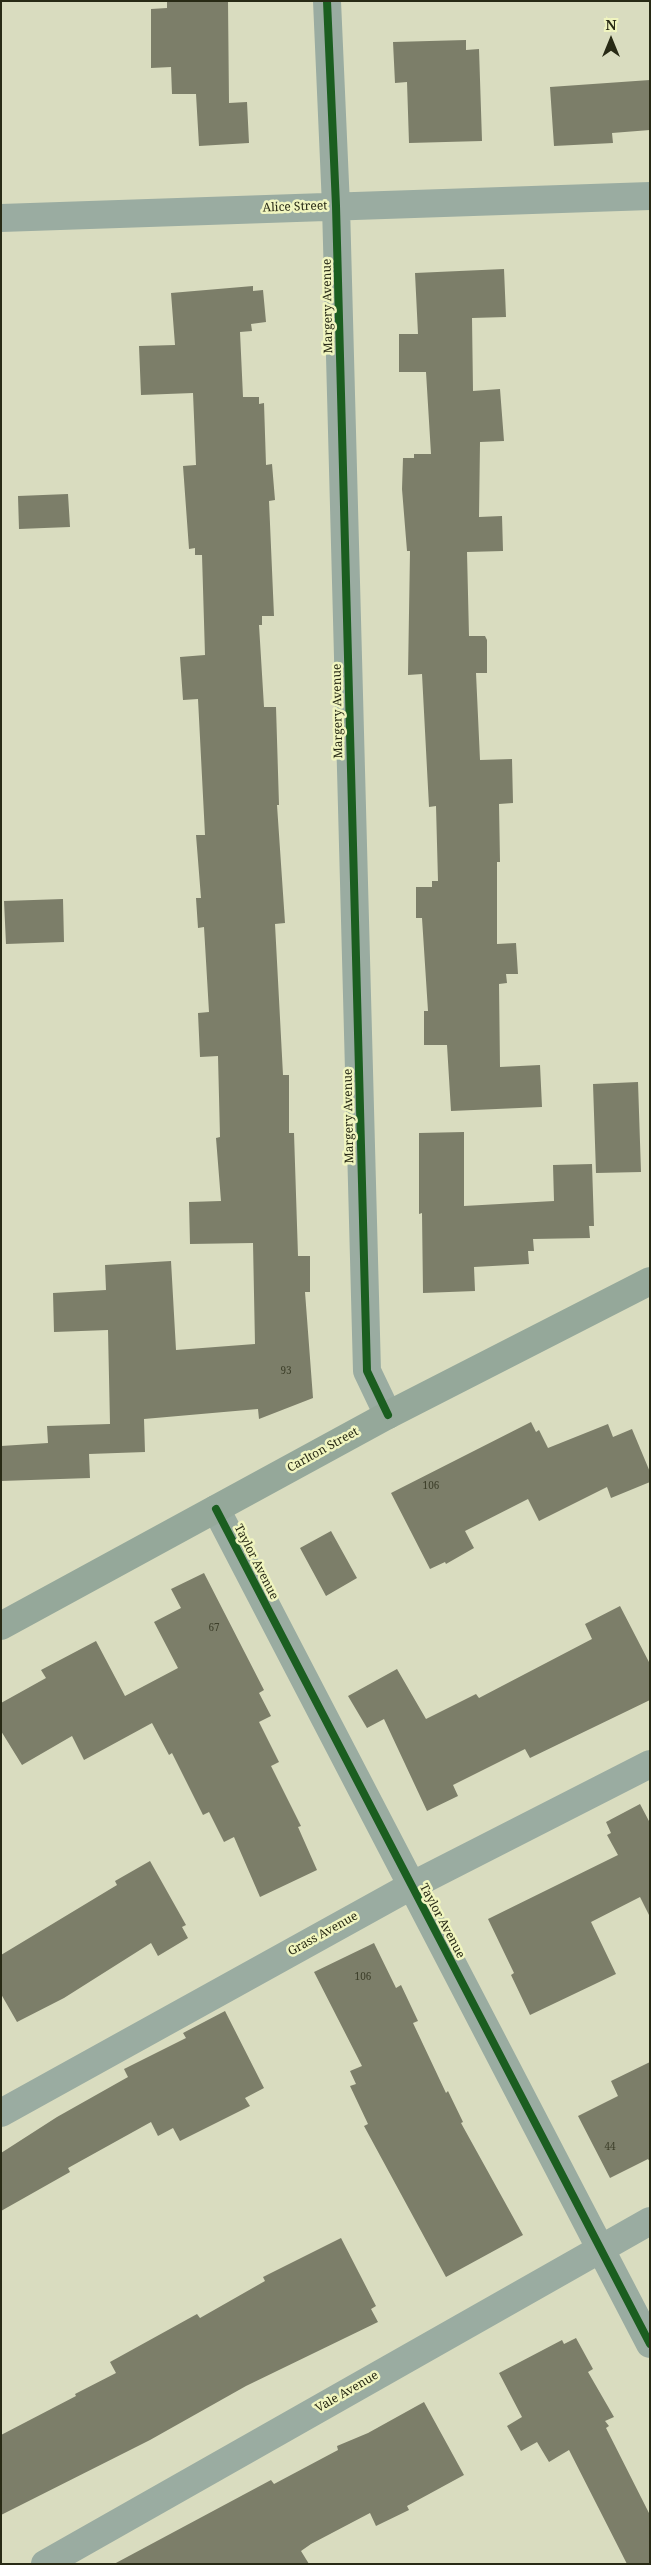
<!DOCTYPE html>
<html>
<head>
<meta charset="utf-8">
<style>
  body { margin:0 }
  #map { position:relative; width:651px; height:2565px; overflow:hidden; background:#d9dcbf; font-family:"Noto Serif",serif }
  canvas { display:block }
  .frame { position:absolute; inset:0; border:2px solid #282a15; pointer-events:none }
  .north { position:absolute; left:586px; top:15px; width:50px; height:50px; -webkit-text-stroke:4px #f0f5bf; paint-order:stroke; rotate:0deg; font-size:14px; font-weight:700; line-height:20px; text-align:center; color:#282a15 }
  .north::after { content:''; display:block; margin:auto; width:18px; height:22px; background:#282a15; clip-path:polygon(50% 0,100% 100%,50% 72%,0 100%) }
</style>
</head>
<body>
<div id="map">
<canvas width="651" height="2565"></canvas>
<div class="frame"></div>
<div class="north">N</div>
</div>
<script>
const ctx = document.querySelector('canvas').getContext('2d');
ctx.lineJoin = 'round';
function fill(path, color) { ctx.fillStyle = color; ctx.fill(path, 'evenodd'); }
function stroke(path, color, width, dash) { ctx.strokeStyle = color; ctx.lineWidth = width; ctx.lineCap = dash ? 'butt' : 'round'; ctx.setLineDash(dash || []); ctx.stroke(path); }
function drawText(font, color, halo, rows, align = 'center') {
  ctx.font = font + ' "Noto Serif",serif'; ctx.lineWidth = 5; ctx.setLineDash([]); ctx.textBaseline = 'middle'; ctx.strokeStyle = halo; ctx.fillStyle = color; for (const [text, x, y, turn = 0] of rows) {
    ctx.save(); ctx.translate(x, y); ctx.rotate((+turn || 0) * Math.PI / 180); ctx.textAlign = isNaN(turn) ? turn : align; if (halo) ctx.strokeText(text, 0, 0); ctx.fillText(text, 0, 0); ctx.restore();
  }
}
fill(new Path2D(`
  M167,1H228L229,103L247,102L249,143L199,146L196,94H172L171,67L151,68V9L167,8Z
  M466,40V50L479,49L482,141L409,143L407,82L395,83L393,42Z
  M650,80V130L612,133L613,143L554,146L550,87Z
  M504,269L506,317L472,318L473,391L500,389L504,441L480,442L479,517L502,516L503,551L467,552L469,636H485L487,640V673H476L480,760L512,759L513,803L499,804L500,862H497V944L516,943L518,974H506L507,983L499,984L500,1067L540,1065L542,1107L451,1111L447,1045H424V1011H428L422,918H416V887H432V881H438L436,806L429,807L422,674L408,675L410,551H407L402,489L403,458H414V454H431L426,372H399V334H418L415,273Z
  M253,286V291L263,290L266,322L251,324L252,331L240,332L243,397H259V404L264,403L266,465L272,464L275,500L269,501L274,616H262V625H259L264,707H276L279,805H277L285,923L275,924L283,1075H289V1133H294L298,1256H310V1292H305L313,1398L259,1419L258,1409L144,1419L145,1452L89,1454L90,1478L1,1481V1446L48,1443L47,1426L110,1424L108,1330L54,1332L53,1293L106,1290L105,1265L171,1261L176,1350L255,1344L253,1243L190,1244L189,1202L221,1201L216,1138L220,1137L218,1056L200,1057L198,1013L209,1012L204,927L198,928L196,898H201L196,835H205L198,699L183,700L180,657L205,655L202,555H195V548L189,549L183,466L196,465L193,393L141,395L139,346L175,345L171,293Z
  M68,494L70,527L19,529L18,496Z
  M63,899L64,942L6,944L4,901Z
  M638,1082L641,1172L596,1173L593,1084Z
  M464,1132V1206L554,1201L553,1165L592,1164L594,1226H589L590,1238L533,1239L534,1251H528L529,1264L474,1267L475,1291L423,1293L422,1213L419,1214V1133Z
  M531,1422L536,1432L539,1430L548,1448L608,1424L613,1437L632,1429L650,1472V1482L611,1498L607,1487L539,1521L528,1499L465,1531L474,1548L446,1564L445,1562L430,1569L391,1493Z
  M331,1531L357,1578L326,1596L300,1548Z
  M204,1573L264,1690L259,1693L271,1716L259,1722L279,1762L271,1766L301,1826L298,1827L317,1870L260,1897L234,1837L224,1842L209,1812L203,1815L172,1753L169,1755L152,1723L84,1760L72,1736L22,1765L1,1731V1703L46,1678L41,1670L96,1641L125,1696L178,1668L154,1622L181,1608L171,1589Z
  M620,1606L650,1664V1700L530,1758L525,1749L453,1785L458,1796L427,1811L384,1719L367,1728L348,1696L397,1669L426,1719L476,1694L479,1698L592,1639L585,1624Z
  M640,1804L650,1823V1917L640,1897L591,1922L616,1974L530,2015L511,1975L514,1973L488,1919L618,1855L607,1835L611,1833L606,1822Z
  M150,1861L186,1925L182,1927L188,1938L158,1956L151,1943L64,1998L17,2022L1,1994V1955L117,1885L115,1881Z
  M374,1943L396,1988L401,1985L418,2021L413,2023L446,2093L448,2091L463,2122L461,2123L523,2235L446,2277L364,2126L368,2124L350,2086L356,2084L350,2071L362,2066L314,1972Z
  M225,2011L264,2088L245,2098L250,2106L180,2141L173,2128L158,2136L151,2122L68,2168L70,2172L1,2211V2153L57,2117L128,2077L124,2069L186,2038L183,2033Z
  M650,2062V2162L648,2159L610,2178L578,2116L618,2096L611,2081Z
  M341,2238L376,2306L371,2309L378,2322L246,2386L150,2440L1,2515V2435L76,2396L75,2394L116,2373L110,2362L197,2314L200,2318L265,2281L263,2277Z
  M576,2338L593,2369L588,2372L614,2417L605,2421L609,2426L606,2428L650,2515V2564H627L569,2450L549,2462L537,2442L521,2451L507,2426L522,2417L499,2373L562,2340L564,2344Z
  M424,2402L464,2475L407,2506L409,2510L376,2526L370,2513L311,2544L301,2551L309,2564H114L271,2480L274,2484L338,2450L337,2446L368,2433Z`), '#7c7e69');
stroke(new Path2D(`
  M327,1L336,206L367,1371L388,1415
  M1,218L650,196
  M216,1509L650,2344
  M1,2113L411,1886L650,1764
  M45,2564L650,2221`), '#9aaca1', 28);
stroke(new Path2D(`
  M1,1626L388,1415L650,1281`), '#95a89a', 28);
stroke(new Path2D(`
  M327,1L336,206L367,1371L388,1415
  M216,1509L650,2344`), '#1b5e20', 8);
drawText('10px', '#3d3f2a', null, [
  ["93",286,1371],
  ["106",431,1486],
  ["67",214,1628],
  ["106",363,1977],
  ["44",610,2147]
]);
drawText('12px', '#282a15', '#f0f5bf', [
  ["Alice Street",295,207,-2],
  ["Margery Avenue",328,306,-91],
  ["Margery Avenue",338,711,-91],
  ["Margery Avenue",349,1116,-91],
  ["Carlton Street",323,1450,-29],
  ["Taylor Avenue",256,1562,63],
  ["Taylor Avenue",442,1921,62],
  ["Grass Avenue",323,1934,-29],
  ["Vale Avenue",347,2392,-30]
]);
</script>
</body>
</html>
